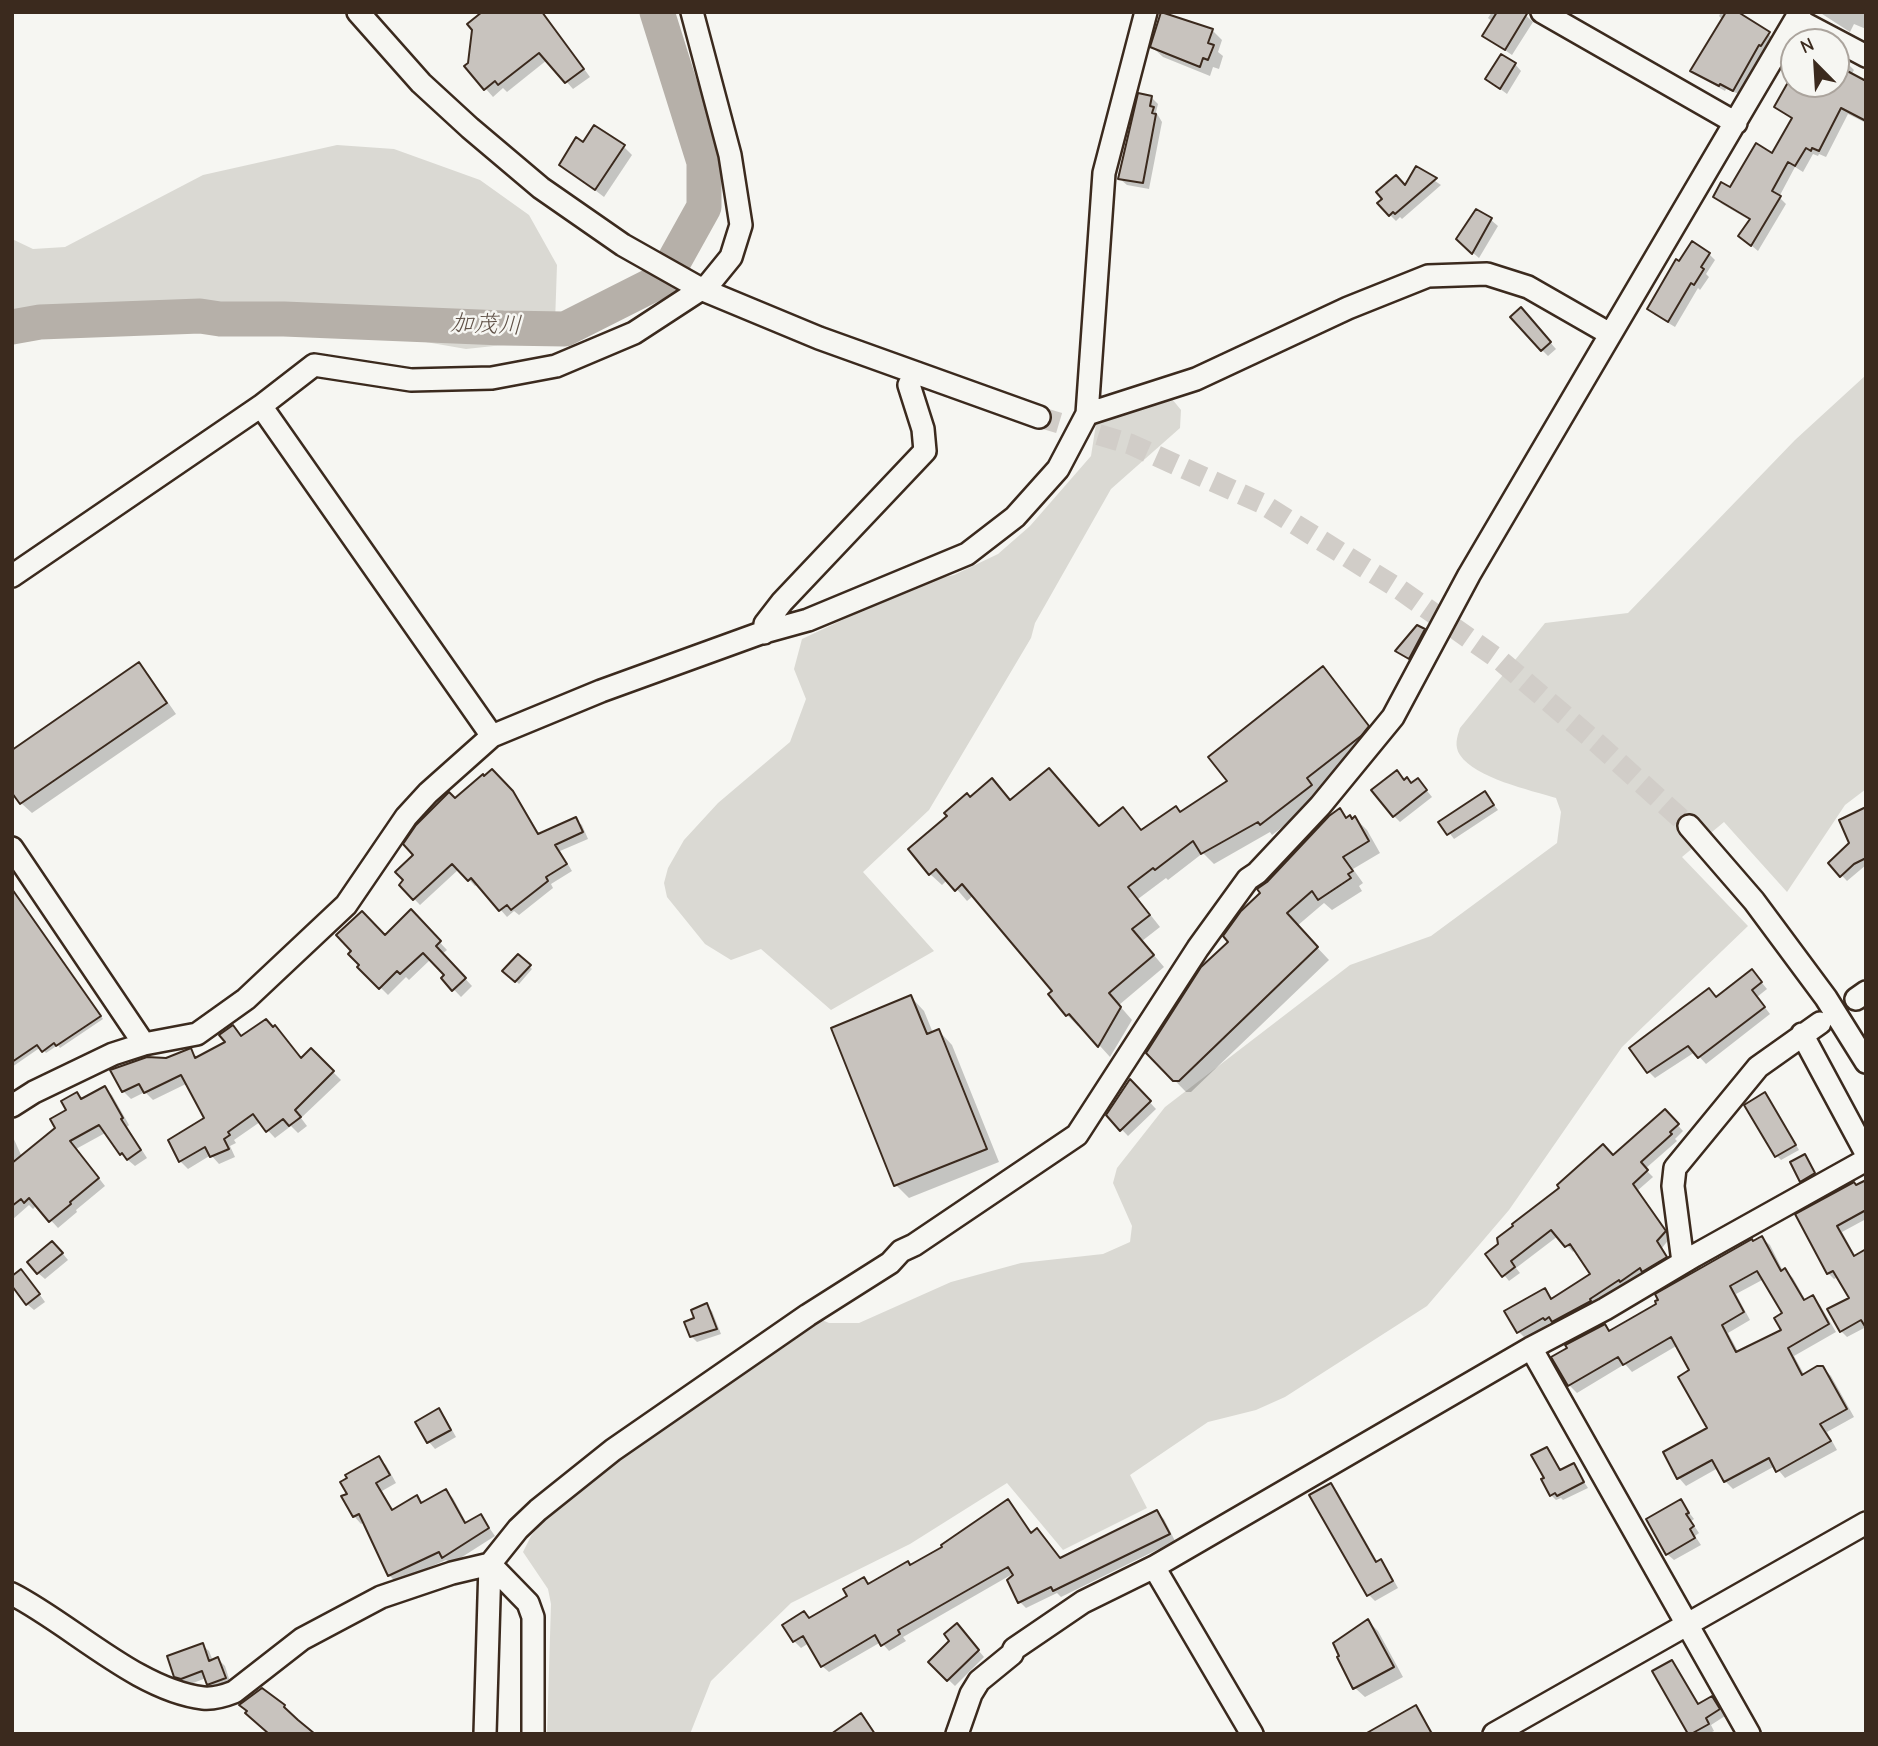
<!DOCTYPE html>
<html>
<head>
<meta charset="utf-8">
<style>
  body { margin:0 }
  #map { position:relative; width:1878px; height:1746px; overflow:hidden; background:#f6f6f2; font-family:"Comic Neue",sans-serif }
  canvas { display:block }
  .frame { position:absolute; inset:0; border:14px solid #3b2a1e; pointer-events:none }
  .north { position:absolute; left:1780px; top:28px; width:70px; height:70px; box-sizing:border-box; background:#f6f6f2; border:2px solid #aba49d; border-radius:50%; rotate:336deg; font-size:19px; font-weight:700; line-height:28px; text-align:center; color:#3b2a1e }
  .north::after { content:''; display:block; margin:auto; width:24px; height:32px; background:#3b2a1e; clip-path:polygon(50% 0,100% 100%,50% 72%,0 100%) }
</style>
</head>
<body>
<div id="map">
<canvas width="1878" height="1746"></canvas>
<div class="frame"></div>
<div class="north">N</div>
</div>
<script>
const ctx = document.querySelector('canvas').getContext('2d');
ctx.lineJoin = 'round';
function fill(path, color) { ctx.fillStyle = color; ctx.fill(path, 'evenodd'); }
function stroke(path, color, width, dash) { ctx.strokeStyle = color; ctx.lineWidth = width; ctx.lineCap = dash ? 'butt' : 'round'; ctx.setLineDash(dash || []); ctx.stroke(path); }
function drawText(font, color, halo, rows, align = 'center') {
  ctx.font = font + ' "Comic Neue","Klee One",sans-serif'; ctx.lineWidth = 5; ctx.setLineDash([]); ctx.textBaseline = 'middle'; ctx.strokeStyle = halo; ctx.fillStyle = color; for (const [text, x, y, turn = 0] of rows) {
    ctx.save(); ctx.translate(x, y); ctx.rotate((+turn || 0) * Math.PI / 180); ctx.textAlign = isNaN(turn) ? turn : align; if (halo) ctx.strokeText(text, 0, 0); ctx.fillText(text, 0, 0); ctx.restore();
  }
}
fill(new Path2D(`
  M337,145L394,149L480,180L529,215L557,265L555,323L531,342L466,349L213,305L12,319V239L33,249L65,247L203,175Z
  M1866,375V789L1845,805L1787,892L1724,822L1682,857L1748,926L1622,1047L1509,1210L1427,1306L1285,1397L1256,1410L1208,1422L1130,1475L1147,1508L1063,1550L1007,1483L910,1544L791,1603L711,1681L690,1734H547L551,1604L548,1589L523,1552L531,1536L560,1500L703,1372L815,1317L829,1323H859L951,1282L1021,1263L1103,1254L1130,1242L1132,1226L1113,1183L1117,1168L1165,1107L1350,965L1431,936L1557,843L1561,812L1556,798C1530,790 1475,778 1460,755C1454,746 1457,737 1460,728L1545,623L1628,613L1795,440Z
  M1172,399L1181,410L1180,428L1111,489L1035,623L1031,638L929,810L863,872L934,951L831,1010L761,949L731,960L705,944L667,897L664,883L668,868L684,840L718,803L790,742L806,699L794,669L802,639L923,582L954,575L998,554L1030,526L1091,456L1096,424Z`), '#dad9d3');
fill(new Path2D(`
  M1492,12H1522L1533,22L1512,55L1484,36L1493,22L1488,18Z
  M1721,12H1735L1775,39L1767,50L1765,49L1747,82L1744,96L1726,89L1725,91L1698,76L1692,70L1722,19L1719,16Z
  M1819,12H1866V29L1854,24L1850,32Z
  M548,20L590,77L573,89L547,60L507,92L503,88L493,97L466,66Z
  M1212,30L1222,40L1218,52L1223,56L1219,69L1213,67L1210,76L1163,57L1152,47Z
  M1794,56V84H1836V57L1847,63L1854,70L1851,75L1866,83V123L1848,114L1826,157L1819,154L1818,156L1813,154L1803,172L1795,167L1779,197L1786,204L1758,251L1740,236L1751,221L1722,204L1715,197L1730,190L1773,155L1793,120L1776,107L1791,82L1784,75Z
  M1515,64L1521,71L1507,94L1487,79Z
  M1140,95L1152,98L1158,104L1156,112L1162,122L1149,189L1127,185L1120,179Z
  M584,144L624,147L632,155L604,197L562,165Z
  M1417,169L1441,185L1402,219L1400,217L1396,221L1390,215L1384,199L1406,188Z
  M1491,220L1498,226L1479,258L1465,246Z
  M1709,254L1715,260L1706,274L1709,277L1700,290L1698,288L1675,327L1655,315L1649,309Z
  M1527,316L1556,349L1548,356L1542,350Z
  M1424,630L1431,637L1416,664L1398,651Z
  M139,665L149,675L176,714L32,813L21,803Z
  M1323,669L1379,738L1372,747L1317,790L1322,797L1272,835L1270,832L1214,864L1203,853L1168,880L1166,878L1138,899L1160,927L1142,941L1164,967L1119,1005L1132,1020L1110,1057L1080,1024L1078,1026L1067,1015L1054,991L974,895L967,901L948,879L942,885L930,874L970,799L1011,802L1099,828L1123,809L1143,831L1180,813L1229,782Z
  M499,778L519,800L540,835L575,819L582,825L588,839L560,851L572,871L551,884L553,888L519,915L514,911L507,917L478,884L475,886L459,869L420,905L401,885L416,855L456,800Z
  M1405,781L1424,787L1432,797L1400,822L1394,816Z
  M1489,798L1498,810L1454,839L1441,822Z
  M1866,809V865L1847,881L1830,863L1851,844Z
  M1340,810L1348,819L1353,820L1355,818L1367,830L1380,853L1353,869L1363,883L1359,886L1362,891L1332,910L1324,903L1297,926L1329,960L1191,1092H1186L1148,1053L1231,942L1268,883Z
  M21,903L103,1019L60,1048L58,1045L46,1053L41,1047L12,1067V904Z
  M411,912L447,950L442,954L472,986L461,997L443,978L446,975L431,959L409,980L406,977L388,995L360,967Z
  M519,956L532,969L519,984L505,971Z
  M1758,978L1767,989L1757,997L1770,1014L1706,1064L1695,1052L1655,1078L1648,1071L1717,999Z
  M911,997L924,1011L933,1033L939,1031L952,1045L999,1162L909,1198L896,1185Z
  M275,1027L302,1059L311,1050L341,1080L301,1118L307,1126L298,1133L291,1126L275,1138L260,1122L234,1140L236,1143L230,1146L235,1157L219,1164L211,1155L188,1169L180,1161L207,1119L188,1083L153,1100L145,1092L131,1099L123,1091L166,1060L191,1051L198,1058L242,1038Z
  M1130,1081L1156,1109L1128,1136L1108,1115Z
  M105,1088L112,1095L129,1125L127,1127L147,1158L135,1166L121,1154L107,1132L76,1149L105,1186L76,1210L77,1212L58,1228L37,1205L33,1209L29,1205L12,1220V1135L22,1157L57,1128L77,1094L83,1100Z
  M1769,1099L1799,1150L1781,1160L1777,1156Z
  M1665,1111L1683,1131L1675,1139L1677,1141L1645,1169L1653,1177L1637,1191L1670,1238L1662,1248L1671,1263L1559,1327L1555,1323L1552,1325L1550,1323L1525,1338L1519,1332L1544,1290L1553,1300L1592,1275L1575,1250L1573,1252L1558,1236L1516,1268L1520,1273L1509,1281L1487,1254L1613,1157Z
  M1807,1158L1817,1176L1805,1183L1802,1180Z
  M1866,1182V1219L1842,1232L1856,1257L1866,1327L1847,1337L1841,1331L1851,1298L1838,1277L1834,1279L1828,1273L1798,1215Z
  M1762,1238L1770,1245L1783,1271L1785,1270L1793,1278L1806,1301L1813,1297L1820,1305L1836,1332L1794,1356L1805,1376L1823,1368L1831,1376L1854,1417L1827,1432L1837,1450L1785,1478L1775,1466L1733,1489L1725,1481L1718,1468L1686,1486L1679,1478L1710,1429L1691,1371L1678,1345L1632,1372L1625,1364L1577,1393L1569,1385L1604,1326L1610,1332L1659,1304ZM1764,1279L1784,1314L1783,1331L1739,1353L1728,1333L1750,1320L1736,1294Z
  M59,1249L68,1260L45,1279L38,1273Z
  M28,1278L45,1302L34,1310L27,1304Z
  M706,1305L712,1311L721,1334L697,1342L691,1336Z
  M439,1410L445,1417L456,1437L435,1449L429,1442Z
  M1546,1449L1561,1471L1573,1465L1588,1488L1563,1500L1561,1498L1556,1500L1551,1495L1546,1478Z
  M378,1458L386,1465L396,1483L382,1491L394,1511L417,1498L423,1503L446,1491L453,1498L467,1524L481,1516L495,1536L451,1564L446,1560L396,1582L389,1575L365,1522L361,1524L354,1516L350,1495Z
  M1330,1485L1337,1491L1378,1563L1381,1561L1387,1568L1398,1588L1375,1601L1368,1594Z
  M1680,1501L1694,1519L1691,1521L1699,1533L1695,1536L1701,1545L1674,1560L1667,1554Z
  M1008,1502L1032,1534L1060,1559L1157,1512L1164,1519L1175,1541L1061,1597L1057,1593L1026,1608L1020,1602L1016,1572L903,1637L906,1641L889,1651L881,1642L829,1672L822,1666L809,1643L801,1648L794,1641L804,1613L810,1619L849,1596L863,1579L869,1585L911,1567L944,1548Z
  M1368,1621L1378,1631L1403,1677L1365,1697L1355,1688Z
  M963,1632L984,1657L955,1686L930,1662Z
  M202,1645L209,1651L213,1661L218,1659L225,1666L231,1685L215,1691L206,1678L188,1685L176,1676Z
  M1672,1662L1678,1669L1699,1705L1712,1698L1725,1716L1711,1725L1714,1731L1708,1734H1690Z
  M1416,1708L1434,1734H1381Z`), '#0003');
stroke(new Path2D(`
  M12,327L40,322L200,316L220,319H284L503,328L565,329L664,279L704,207V162L657,12`), '#b6b0a9', 35);
const building = new Path2D(`
  M482,12H542L584,69L565,83L539,53L498,85L495,81L484,90L464,66L468,63L472,30L467,24Z
  M1161,12L1213,29L1208,43L1214,45L1208,60L1203,58L1200,67L1150,47Z
  M1497,12H1528L1505,50L1482,36Z
  M1726,12H1738L1770,32L1761,46L1759,45L1733,91L1720,84L1719,86L1690,71Z
  M1501,54L1516,63L1500,89L1485,79Z
  M1836,65L1866,81V121L1841,108L1819,151L1812,148L1811,151L1806,148L1795,166L1788,162L1772,191L1781,196L1751,246L1738,236L1750,219L1713,197L1721,182L1730,187L1756,143L1772,153L1792,118L1774,107L1787,84H1836Z
  M1138,93L1152,96L1150,106L1154,107L1152,113L1156,114L1143,183L1118,179Z
  M594,125L625,145L595,190L559,165L576,137L583,142Z
  M1416,166L1437,178L1395,214L1393,212L1389,216L1377,203L1382,199L1376,192L1396,175L1405,185Z
  M1476,209L1492,218L1472,254L1456,239Z
  M1692,241L1710,253L1701,267L1704,269L1694,285L1691,283L1668,322L1647,309L1676,259L1679,261Z
  M1521,307L1551,342L1541,351L1510,317Z
  M1417,625L1425,629L1409,659L1395,651Z
  M139,662L167,703L20,804L12,793V750Z
  M1323,666L1369,726L1361,736L1307,778L1312,785L1260,825L1258,822L1201,854L1193,841L1155,870L1153,868L1128,887L1150,915L1132,929L1154,955L1109,993L1121,1007L1098,1047L1069,1014L1066,1016L1048,994L1052,991L962,884L955,891L936,869L929,875L908,849L947,816L944,813L967,793L970,797L992,778L1010,800L1049,768L1099,826L1123,807L1141,830L1176,806L1180,812L1227,781L1208,757Z
  M492,769L513,791L538,834L576,817L583,832L555,845L567,864L546,877L548,881L511,910L507,905L499,911L471,878L468,881L452,864L413,900L399,885L403,880L395,872L413,855L403,844L416,825L449,792L455,798L483,774L484,776Z
  M1397,770L1404,780L1407,777L1411,783L1418,778L1427,790L1393,817L1371,790Z
  M1485,791L1494,805L1447,835L1438,822Z
  M1866,807V858L1854,864L1840,877L1828,863L1849,843L1839,820Z
  M1340,808L1346,818L1350,815L1352,819L1355,816L1369,841L1343,857L1353,871L1348,874L1351,878L1318,900L1312,891L1287,913L1318,947L1179,1081H1173L1146,1053L1201,967L1228,942L1223,936L1241,911L1260,893L1257,889L1267,882L1329,816Z
  M12,889L101,1016L56,1046L54,1043L42,1052L37,1045L12,1062Z
  M411,909L441,941L436,946L466,978L452,991L441,978L444,975L423,953L400,974L397,971L379,989L357,967L359,965L348,954L351,951L336,935L362,911L385,935Z
  M518,954L531,965L515,982L502,971Z
  M1752,969L1762,982L1752,990L1765,1007L1698,1058L1688,1046L1647,1073L1629,1048L1709,988L1716,997Z
  M911,995L927,1034L939,1029L987,1149L894,1186L831,1028Z
  M266,1019L273,1027L275,1025L301,1058L311,1048L334,1071L295,1110L301,1117L289,1126L283,1119L266,1132L253,1114L228,1132L230,1135L224,1139L229,1149L210,1157L205,1147L179,1162L168,1140L204,1118L181,1075L144,1093L139,1084L122,1092L110,1070L147,1057L166,1058L191,1048L195,1058L225,1042L219,1035L233,1025L241,1036Z
  M1130,1079L1151,1101L1120,1131L1106,1115Z
  M105,1086L123,1118L121,1119L141,1150L127,1160L122,1153L120,1155L99,1125L70,1141L99,1178L70,1202L71,1204L49,1222L29,1198L24,1203L21,1199L12,1206V1163L55,1128L50,1119L66,1110L61,1101L77,1092L81,1099Z
  M1765,1092L1796,1145L1775,1157L1744,1105Z
  M1665,1109L1679,1124L1670,1132L1672,1134L1641,1162L1648,1170L1633,1184L1666,1231L1657,1241L1667,1257L1642,1272L1640,1268L1620,1282L1619,1280L1590,1299L1591,1301L1552,1322L1549,1317L1545,1320L1543,1318L1517,1333L1504,1311L1545,1288L1551,1299L1590,1274L1570,1244L1565,1247L1551,1230L1511,1261L1515,1267L1502,1277L1485,1254L1498,1244L1497,1238L1513,1226L1512,1224L1559,1188L1557,1185L1603,1144L1613,1155Z
  M1805,1154L1815,1173L1800,1182L1790,1162Z
  M1866,1180V1210L1837,1226L1854,1256L1866,1249V1328L1861,1320L1840,1332L1827,1309L1849,1298L1833,1271L1827,1274L1795,1214L1854,1182L1856,1185Z
  M1762,1236L1781,1271L1785,1268L1804,1300L1813,1295L1829,1324L1788,1348L1802,1375L1817,1366H1823L1847,1409L1820,1424L1831,1441L1776,1472L1769,1458L1724,1482L1712,1460L1677,1479L1663,1452L1707,1428L1678,1377L1689,1370L1671,1337L1623,1365L1618,1357L1568,1386L1551,1357L1567,1348L1565,1345L1605,1324L1609,1331L1656,1304L1655,1301L1658,1300L1655,1294L1752,1239L1753,1241ZM1757,1271L1782,1313L1774,1318L1781,1330L1736,1352L1722,1325L1744,1312L1730,1286Z
  M52,1241L63,1253L37,1274L27,1262Z
  M21,1269L40,1294L26,1305L12,1286V1276Z
  M707,1303L717,1329L690,1337L684,1322L694,1318L691,1310Z
  M439,1408L451,1430L427,1443L415,1422Z
  M1547,1447L1560,1470L1574,1463L1584,1482L1557,1496L1555,1493L1550,1496L1541,1479L1544,1478L1531,1455Z
  M379,1456L390,1475L376,1483L392,1510L417,1495L421,1503L446,1489L465,1523L481,1514L489,1528L442,1558L439,1552L388,1576L359,1514L353,1517L341,1496L347,1494L340,1482L347,1478L345,1475Z
  M1331,1483L1376,1562L1381,1559L1393,1581L1367,1596L1309,1495Z
  M1008,1499L1031,1533L1037,1528L1060,1558L1157,1510L1170,1534L1053,1591L1051,1587L1018,1603L1007,1580L1013,1575L1008,1567L898,1630L900,1634L881,1646L875,1635L821,1667L803,1636L793,1642L782,1625L804,1611L809,1618L847,1596L843,1589L864,1577L868,1584L908,1561L910,1565L942,1547L941,1545Z
  M1681,1499L1689,1513L1686,1514L1694,1526L1690,1529L1695,1538L1666,1555L1646,1519Z
  M1368,1619L1394,1667L1353,1689L1337,1657L1339,1656L1333,1643Z
  M957,1623L979,1650L947,1681L928,1662L949,1641L944,1634Z
  M203,1643L209,1661L218,1657L226,1678L207,1685L202,1671L181,1679L174,1677L167,1656Z
  M1672,1660L1698,1704L1712,1696L1720,1709L1706,1718L1709,1724L1691,1734H1688L1652,1671Z
  M262,1688L285,1705L284,1707L298,1720L315,1734H269L245,1713L247,1711L239,1705Z
  M1416,1705L1432,1734H1365Z
  M861,1713L875,1734H831Z`);
fill(building, '#c8c3be');
stroke(building, '#3b2a1e', 2);
stroke(new Path2D(`
  M1039,417L1130,444L1261,503L1399,589L1501,661L1597,743L1689,826`), '#d1cdc8', 21, [21, 10]);
const minor = new Path2D(`
  M358,12L421,83L470,128L541,188L623,245L701,289L819,338L1039,417
  M1542,12L1736,123
  M1796,19L1866,56
  M261,406L492,736
  M1087,414L1196,379L1348,308L1428,276L1487,274L1528,287L1610,334
  M12,576L261,406L314,365L411,380L492,378L556,366L634,333L709,284L731,257L741,225L730,155L692,12
  M764,633L765,624L782,602L925,451L923,429L909,385L915,373
  M1689,826L1754,901L1826,998L1866,1062
  M12,848L144,1044
  M1856,999L1866,992
  M1802,1034L1866,1153
  M12,1106L34,1092L113,1054L144,1044L197,1034L246,999L346,905L406,817L428,793L492,736L601,691L761,633L808,620L967,554L1015,517L1058,469L1087,414L1104,173L1146,12
  M1683,1262L1673,1186L1675,1168L1758,1067L1820,1023
  M1531,1348L1749,1734
  M490,1564L528,1603L533,1617V1734
  M1154,1567L1252,1734
  M12,1594C71,1624 137,1690 203,1698C213,1699 224,1696 234,1692L302,1639L381,1597L452,1573L490,1564
  M485,1734L490,1564L518,1529L538,1510L613,1450L808,1315L890,1263L901,1251L914,1245L1077,1135L1198,948L1248,879L1257,873L1320,806L1393,717L1469,575L1800,12
  M957,1734L971,1694L979,1681L1012,1654L1014,1649L1083,1602L1154,1567L1531,1348L1605,1309L1694,1256L1866,1160
  M1494,1734L1866,1523`);
stroke(minor, '#3b2a1e', 26);
stroke(minor, '#f6f6f2', 21);
drawText('italic 24px', '#605248', '#f6f6f2', [
  ["加茂川",486,325,2]
]);
</script>
</body>
</html>
